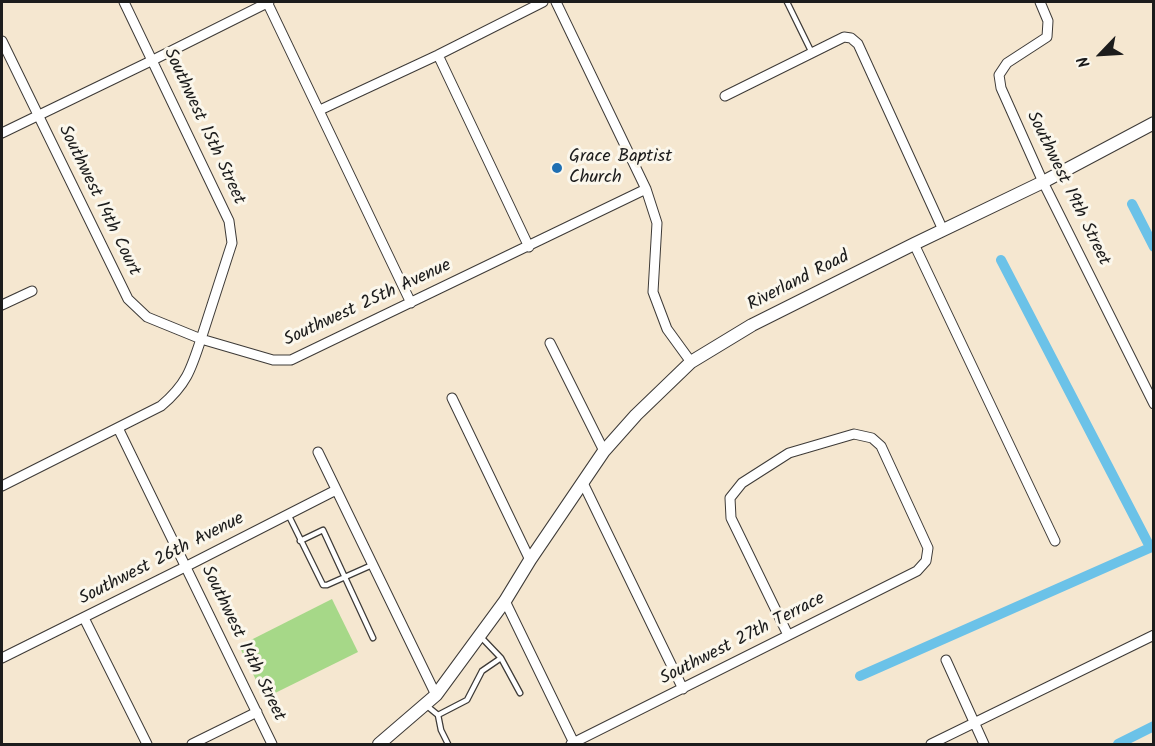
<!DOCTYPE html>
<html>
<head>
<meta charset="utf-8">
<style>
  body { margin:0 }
  #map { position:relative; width:1155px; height:746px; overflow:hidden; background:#f5e7d0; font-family:Kalam,sans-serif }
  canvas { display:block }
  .frame { position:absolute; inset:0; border:3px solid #1c1c1c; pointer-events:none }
  .north { position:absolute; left:1071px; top:24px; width:60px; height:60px; -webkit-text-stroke:4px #fbf7ec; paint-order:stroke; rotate:245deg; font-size:16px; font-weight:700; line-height:24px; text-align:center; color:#1c1c1c }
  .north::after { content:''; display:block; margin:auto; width:21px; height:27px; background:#1c1c1c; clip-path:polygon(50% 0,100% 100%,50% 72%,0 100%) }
</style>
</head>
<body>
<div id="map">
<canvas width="1155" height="746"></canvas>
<div class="frame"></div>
<div class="north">N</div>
</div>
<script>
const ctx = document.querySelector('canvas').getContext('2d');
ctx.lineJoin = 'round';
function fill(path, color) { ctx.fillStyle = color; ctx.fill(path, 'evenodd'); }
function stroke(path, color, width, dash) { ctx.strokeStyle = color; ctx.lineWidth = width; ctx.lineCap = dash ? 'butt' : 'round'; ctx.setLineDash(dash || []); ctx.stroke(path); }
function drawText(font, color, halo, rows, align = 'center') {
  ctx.font = font + ' Kalam,sans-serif'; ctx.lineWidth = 6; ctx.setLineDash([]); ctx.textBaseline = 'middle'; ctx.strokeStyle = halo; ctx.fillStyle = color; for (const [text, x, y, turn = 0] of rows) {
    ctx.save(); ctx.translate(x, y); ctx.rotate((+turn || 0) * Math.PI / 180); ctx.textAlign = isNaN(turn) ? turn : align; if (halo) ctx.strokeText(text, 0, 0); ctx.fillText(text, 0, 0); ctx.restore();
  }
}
fill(new Path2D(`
  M332,599L358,652L265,698L239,646Z`), '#a6d888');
stroke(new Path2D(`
  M1132,204L1154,247
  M1001,260L1150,547
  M860,676L1154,546
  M1118,744L1154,726`), '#6bc2e8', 10);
const service = new Path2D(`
  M787,2L812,53
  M288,514L323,585H327L372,565
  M300,541L323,530L373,638
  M480,636L501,658
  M427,706L438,715L467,700L482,671L501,658L520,693
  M438,715L441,730L448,744`);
const minor = new Path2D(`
  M267,2L411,303
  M556,2L646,189L657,223L653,292L667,329L691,362
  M1040,2L1048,21L1047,37L1007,63L999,75L1001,88L1043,182L1154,404
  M2,41L128,299L147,317L201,339L232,243L229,221L124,2
  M438,55L529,247
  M725,96L844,37L851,38L858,44L943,230
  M320,110L438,55L543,2
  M2,133L153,60L269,2
  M914,244L1055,541
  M2,305L32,291
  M550,343L604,451
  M452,398L530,560
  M118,428L272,744
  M318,452L436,695
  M583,483L683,689
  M2,486L161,406C186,385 191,370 201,339L273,360H291L646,189
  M505,601L574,743
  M84,618L147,744
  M2,658L187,566L336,490
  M946,660L984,744
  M192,744L257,712
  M571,744L917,571L926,561L928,548L881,446L872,438L854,434L789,453L742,483L730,498L731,518L788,635
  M931,744L1154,635`);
const tertiary = new Path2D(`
  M379,744L436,695L505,601L530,560L604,451L636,415L691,362L752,325L914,244L1043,182L1154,123`);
stroke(service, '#3d3a37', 7);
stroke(minor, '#3d3a37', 11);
stroke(tertiary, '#3d3a37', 14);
stroke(service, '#fff', 4.5);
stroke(minor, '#fff', 9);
stroke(tertiary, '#fff', 12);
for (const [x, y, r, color] of [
  [557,168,6,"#1f6fb2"]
]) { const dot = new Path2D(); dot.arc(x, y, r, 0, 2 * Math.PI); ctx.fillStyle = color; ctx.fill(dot); stroke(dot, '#fbf7ec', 2); }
drawText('18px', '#1c1c1c', '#fbf7ec', [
  ["Southwest 15th Street",203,127,65],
  ["Southwest 19th Street",1067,189,64],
  ["Southwest 14th Court",98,201,64],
  ["Riverland Road",799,282,-27],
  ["Southwest 25th Avenue",368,304,-25],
  ["Southwest 26th Avenue",162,560,-27],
  ["Southwest 27th Terrace",743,640,-27],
  ["Southwest 14th Street",242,644,64]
]);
drawText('18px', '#1c1c1c', '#fbf7ec', [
  ["Grace Baptist",569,158],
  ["Church",569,179]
], 'left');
</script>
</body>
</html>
